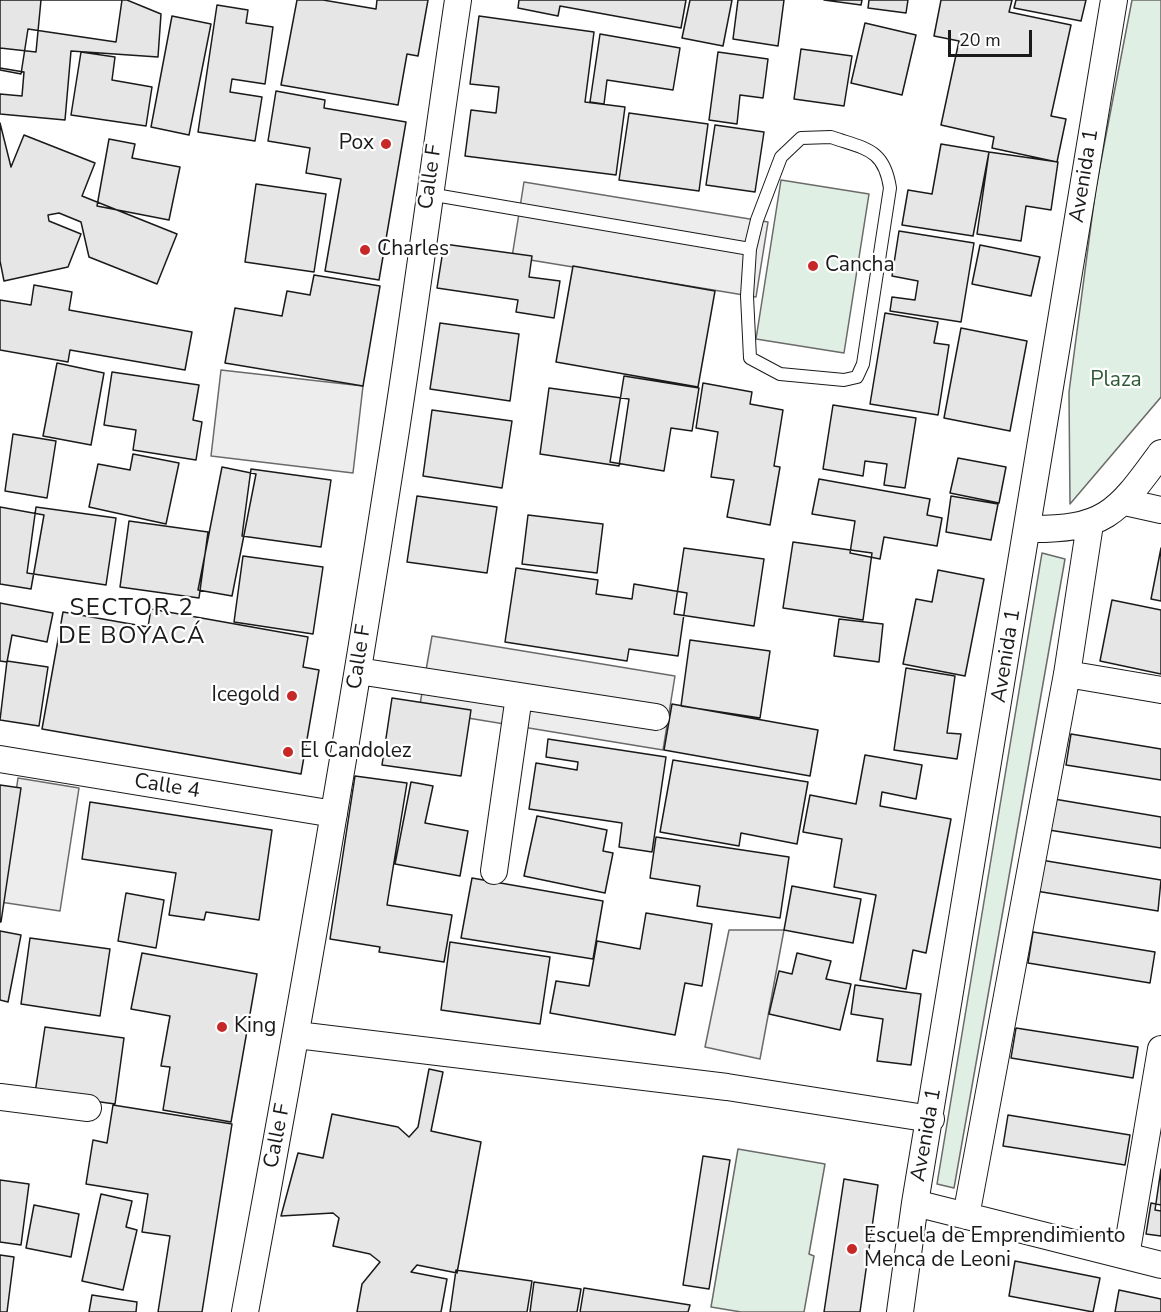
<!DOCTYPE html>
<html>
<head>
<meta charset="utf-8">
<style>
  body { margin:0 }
  #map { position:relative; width:1161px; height:1312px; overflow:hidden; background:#fff; font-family:"Nunito Sans",sans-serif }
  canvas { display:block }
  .scale { position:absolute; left:948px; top:30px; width:84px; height:27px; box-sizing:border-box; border:3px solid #1a1a1a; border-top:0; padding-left:8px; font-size:18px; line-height:21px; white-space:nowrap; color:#1a1a1a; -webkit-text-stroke:4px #fff; paint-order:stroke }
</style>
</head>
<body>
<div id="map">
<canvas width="1161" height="1312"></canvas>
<div class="scale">20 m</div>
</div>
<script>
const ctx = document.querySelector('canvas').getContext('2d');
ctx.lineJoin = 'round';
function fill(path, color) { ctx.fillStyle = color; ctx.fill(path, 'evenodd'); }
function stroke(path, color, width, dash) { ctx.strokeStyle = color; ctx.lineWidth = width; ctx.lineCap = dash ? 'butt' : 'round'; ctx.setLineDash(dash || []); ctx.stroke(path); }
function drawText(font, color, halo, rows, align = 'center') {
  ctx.font = font + ' "Nunito Sans",sans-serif'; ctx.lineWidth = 4.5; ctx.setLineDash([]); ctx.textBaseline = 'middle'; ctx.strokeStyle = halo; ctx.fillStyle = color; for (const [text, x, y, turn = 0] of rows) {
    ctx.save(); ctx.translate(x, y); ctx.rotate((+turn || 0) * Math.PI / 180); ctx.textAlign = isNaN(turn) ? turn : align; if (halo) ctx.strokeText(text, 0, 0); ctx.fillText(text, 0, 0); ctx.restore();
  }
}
const green = new Path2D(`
  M1132,0H1161V397L1070,504L1069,392L1096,187Z
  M781,180L869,194L844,353L756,339Z
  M1042,553L1065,559L954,1188L937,1184Z
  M738,1149L825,1164L809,1254L814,1256L804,1312H741L711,1307Z`);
fill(green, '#e0efe3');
stroke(green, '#6a6a6a', 1.5);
const parking = new Path2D(`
  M524,182L768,222L756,297L512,257Z
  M221,370L363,386L353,473L211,456Z
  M432,636L675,676L663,750L419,710Z
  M18,778L79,788L60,911L0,902Z
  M729,930H784L760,1059L705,1047Z`);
fill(parking, '#ededed');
stroke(parking, '#6a6a6a', 1.5);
const building = new Path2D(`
  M0,0H122L116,42L28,29L21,74L0,70Z
  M41,0H127L161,14L158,57L71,51L65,120L0,114V94L22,96L24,72L0,68V48L36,52Z
  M297,0H323L376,9L377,0H428L418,56L407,54L398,105L281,85Z
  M519,0H686L681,28L560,6L558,16L518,8Z
  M690,0H732L723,46L682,38Z
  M738,0H784L778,46L733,39Z
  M824,0H862L861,5Z
  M869,0H908L906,13L868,8Z
  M941,0H1012L1009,12L1071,25L1051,116L1066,119L1057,162L992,148L994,137L941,125L959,41L934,36Z
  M1016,0H1086L1081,21L1014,8Z
  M217,5L248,10L246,23L273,27L265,84L232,79L230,92L262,97L255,141L198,132Z
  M172,16L211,24L189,135L151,127Z
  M479,16L594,32L585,102L625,107L616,175L465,156L471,110L496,113L499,87L470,84Z
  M865,23L916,35L902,95L851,83Z
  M600,34L680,48L673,90L607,80L604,104L590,102Z
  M801,49L852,56L844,106L794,99Z
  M81,52L115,57L112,80L152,87L146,126L71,115Z
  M718,52L768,59L763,98L740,95L737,124L709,120Z
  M276,91L325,100L324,108L406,122L379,280L325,271L341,179L306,173L310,148L268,141Z
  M629,113L708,124L699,191L619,180Z
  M0,123L11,167L24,135L95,163L82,196L177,234L157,284L89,257L81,222L59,213L48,215L49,221L81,234L68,267L4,281L0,261Z
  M715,125L764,132L755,192L706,185Z
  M109,139L135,144L132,158L180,167L169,220L97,206Z
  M941,144L989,152L973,236L902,225L908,190L932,194Z
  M989,152L1058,162L1051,210L1026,206L1021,241L977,234Z
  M256,184L326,194L314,272L245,262Z
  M899,231L974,243L961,322L890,311L892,297L915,300L918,281L892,276Z
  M444,244L532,256L529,277L560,281L554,318L516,312L518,300L437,288Z
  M980,245L1040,257L1031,296L972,284Z
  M573,266L715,291L698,387L556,362Z
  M314,275L380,286L363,386L225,363L235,308L282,316L287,291L310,295Z
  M34,285L72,292L69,310L192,332L185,370L70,350L68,362L0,350V300L31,305Z
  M885,313L938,322L934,343L949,345L938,415L870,404Z
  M440,323L519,334L510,401L430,389Z
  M961,328L1027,341L1010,431L944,418Z
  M57,363L104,373L91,445L43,436Z
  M112,372L199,385L193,420L202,422L196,460L133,450L136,430L104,425Z
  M624,376L699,388L692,431L671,428L664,471L610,462Z
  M703,383L752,392L750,404L783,410L774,466L780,467L770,525L727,517L734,480L711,477L718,432L696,428Z
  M549,388L629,399L619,466L540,454Z
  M833,405L916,418L905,488L884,485L887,464L865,461L863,476L823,469Z
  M432,410L512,421L502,488L423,476Z
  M13,434L56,441L47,498L5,491Z
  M133,454L179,463L166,524L89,507L98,464L130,470Z
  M958,458L1006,467L999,503L950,493Z
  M222,467L256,474L232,596L198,590Z
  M251,469L331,480L321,547L242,536Z
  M819,479L930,499L927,515L942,518L937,546L884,537L880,559L850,553L855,521L812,514Z
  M417,496L497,507L487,573L407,562Z
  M951,496L998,504L991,540L946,532Z
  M0,507L44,515L31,589L0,584Z
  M36,507L116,518L106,585L27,573Z
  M528,515L603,524L597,573L522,564Z
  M129,521L208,532L199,598L120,587Z
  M793,542L872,553L863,620L783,608Z
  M684,548L764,559L754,626L674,614Z
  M1161,548V601L1151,599Z
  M243,556L323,567L313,634L234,622Z
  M516,568L598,580L596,594L632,599L634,584L687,593L678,656L629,649L627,661L505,642Z
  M938,570L984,579L965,676L903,664L916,599L932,602Z
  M1112,600L1161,610V674L1100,661Z
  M0,603L53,613L47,642L12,635L7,662L0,661Z
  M151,609L308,637L303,667L319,670L301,774L42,729L63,612L148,627Z
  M839,619L883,624L879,662L834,656Z
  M690,640L770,651L760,718L681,706Z
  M7,661L48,667L39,726L0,720Z
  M906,668L955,676L947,733L961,734L957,759L894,750Z
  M392,698L471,710L461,776L382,765Z
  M672,704L818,730L810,776L664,750Z
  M1071,734L1161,749V780L1066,765Z
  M548,739L666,757L652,852L619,847L622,823L529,809L536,763L577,770L578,762L546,757Z
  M865,755L922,765L916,799L882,792L880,806L951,819L926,953L913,950L906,989L860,980L876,895L834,887L842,839L803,832L810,795L856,804Z
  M673,760L808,782L797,844L741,833L739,846L660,832Z
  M355,776L407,783L387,905L452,915L444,962L379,952L380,947L330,939Z
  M411,782L433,786L425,823L468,831L460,876L395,864Z
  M0,785L21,788L1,922H0Z
  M1054,799L1161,817V848L1049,830Z
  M90,802L272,830L259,920L206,912L204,920L169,915L176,873L82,859Z
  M537,816L607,830L603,851L613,853L605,893L524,876Z
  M656,837L789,857L780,918L697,906L700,886L650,878Z
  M1041,860L1161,880L1158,911L1036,891Z
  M472,878L603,901L593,959L461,938Z
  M792,886L861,899L853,943L784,930Z
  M126,893L164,900L156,948L118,941Z
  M646,913L712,924L702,986L685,983L675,1035L550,1013L556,981L589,986L597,941L640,949Z
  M0,931L21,935L8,1002L0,1000Z
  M1033,932L1155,952L1150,983L1028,963Z
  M30,938L110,949L100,1016L21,1004Z
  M450,942L550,957L540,1024L441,1010Z
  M142,953L257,974L231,1122L163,1110L170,1067L161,1066L170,1016L131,1009Z
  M797,953L831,961L826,979L851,984L840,1030L769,1014L779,971L792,974Z
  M855,985L921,994L911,1065L877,1061L883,1019L851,1014Z
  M45,1027L124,1038L115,1104L35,1093Z
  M1016,1028L1138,1047L1133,1078L1011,1058Z
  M429,1069L443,1072L431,1131L481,1142L457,1273L417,1265L411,1272L447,1279L441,1312H357L362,1284L380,1262L370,1254L333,1246L339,1218L333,1213L281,1216L298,1153L323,1158L332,1114L398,1127L409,1137L418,1127Z
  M113,1105L232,1124L202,1312H158L170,1236L142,1232L148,1194L86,1184L93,1140L107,1143Z
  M1008,1115L1130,1135L1125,1165L1003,1146Z
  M703,1156L730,1160L709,1289L683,1285Z
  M1161,1169V1211L1155,1210Z
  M844,1179L878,1185L860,1312H824Z
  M0,1180L29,1184L21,1245L0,1242Z
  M101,1194L132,1201L126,1227L137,1230L123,1290L82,1281Z
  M1151,1203L1161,1205V1236L1146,1234Z
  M34,1205L79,1214L71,1257L26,1248Z
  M0,1255L14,1257L7,1312H0Z
  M1015,1261L1100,1278L1093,1312L1009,1296Z
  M456,1270L532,1281L527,1312H450Z
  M534,1282L581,1289L577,1312H530Z
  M584,1288L690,1305L688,1312H580Z
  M1119,1290L1161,1299V1312H1115Z
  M92,1295L137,1302L136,1312H89Z`);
fill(building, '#e6e6e6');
stroke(building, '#1a1a1a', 1.5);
const service = new Path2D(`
  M831,137C865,149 884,148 890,188L863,364L857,377L844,380L780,374L750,358L747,296L750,249L757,220L781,157L801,138Z
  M429,194L750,249`);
const minor = new Path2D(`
  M1125,502L1161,510
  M1027,529C1106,530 1117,513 1161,453
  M358,671L656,717
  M1067,674L1161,690
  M0,759L334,814
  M494,871L519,696
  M297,1035L727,1087L931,1119
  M0,1097L88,1108
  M915,1203L1161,1265
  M966,1216L1067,674L1090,524
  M1126,1256L1161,1049
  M245,1312C299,1023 349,734 394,443C417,296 436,148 458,0
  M900,1312L915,1203L1114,0`);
stroke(service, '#1a1a1a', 14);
stroke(minor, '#1a1a1a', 28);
stroke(service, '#fff', 12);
stroke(minor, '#fff', 26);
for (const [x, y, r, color] of [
  [386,144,6,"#c62828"],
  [365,250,6,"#c62828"],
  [813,266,6,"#c62828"],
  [292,696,6,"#c62828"],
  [288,752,6,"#c62828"],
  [222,1027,6,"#c62828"],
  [852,1249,6,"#c62828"]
]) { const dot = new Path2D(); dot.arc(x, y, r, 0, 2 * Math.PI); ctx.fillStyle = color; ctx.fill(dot); stroke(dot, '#fff', 2); }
drawText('21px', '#1a1a1a', '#fff', [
  ["Pox",374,144,"right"],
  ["Charles",377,250],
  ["Cancha",825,266],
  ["Icegold",280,696,"right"],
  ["El Candolez",300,752],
  ["King",234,1027],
  ["Escuela de Emprendimiento",864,1237],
  ["Menca de Leoni",864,1261]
], 'left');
drawText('21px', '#1a1a1a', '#fff', [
  ["Avenida 1",1085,176,-81],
  ["Calle F",431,177,-82],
  ["Avenida 1",1007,656,-81],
  ["Calle F",360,657,-81],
  ["Calle 4",167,787,9],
  ["Avenida 1",927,1135,-80],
  ["Calle F",278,1136,-79]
]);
drawText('21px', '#2b5a34', '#fff', [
  ["Plaza",1116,381]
]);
ctx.letterSpacing = '1.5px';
drawText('24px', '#1a1a1a', '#fff', [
  ["SECTOR 2",132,609],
  ["DE BOYACÁ",132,637]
]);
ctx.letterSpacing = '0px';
</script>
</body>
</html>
